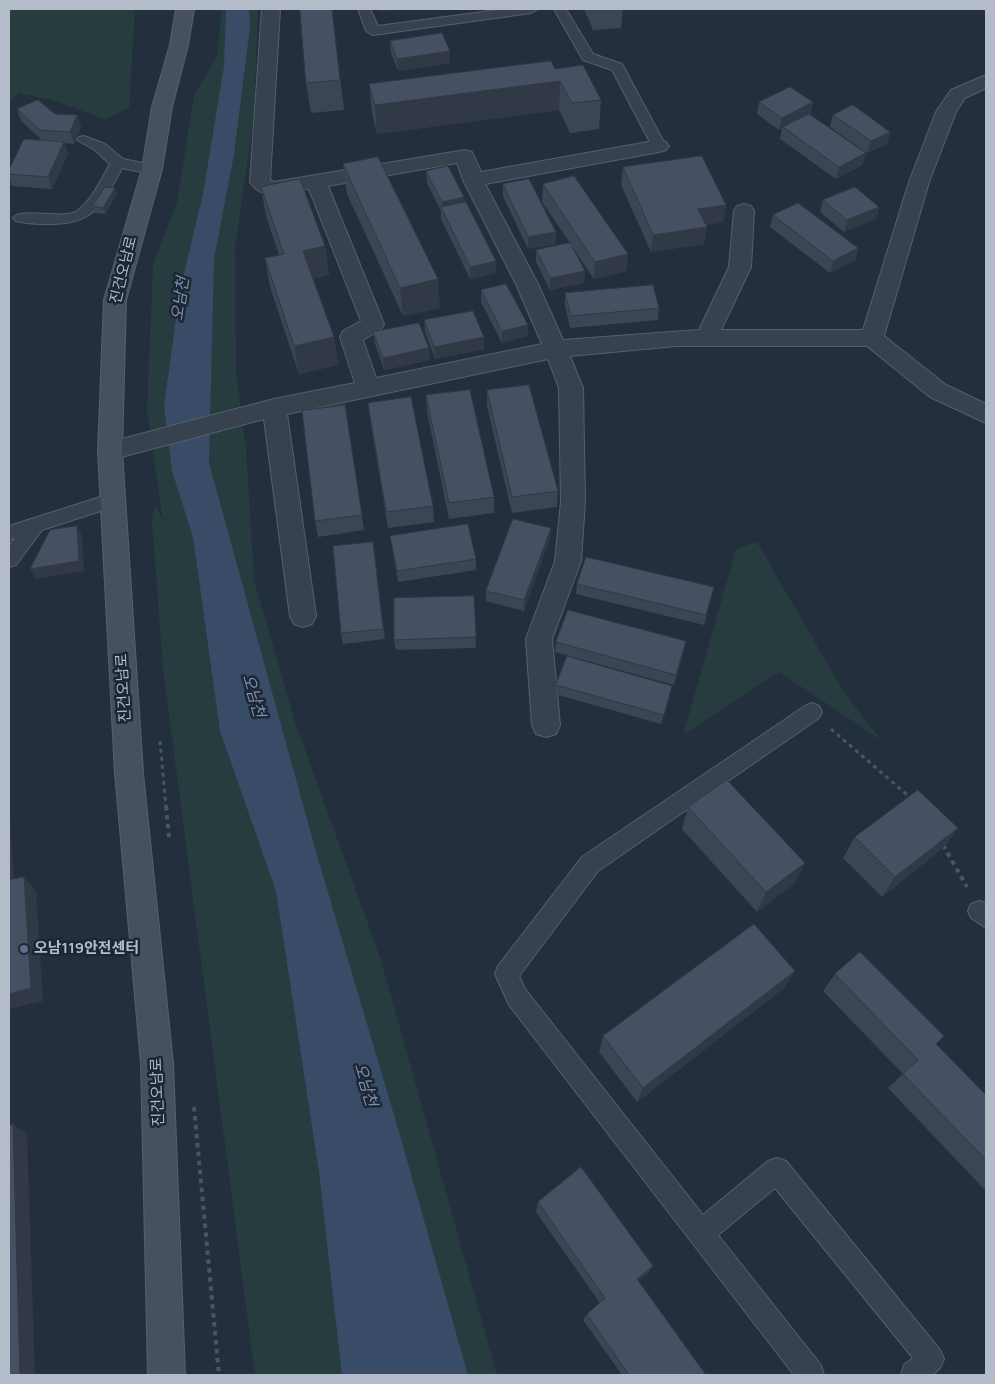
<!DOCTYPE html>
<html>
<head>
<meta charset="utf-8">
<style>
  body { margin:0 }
  #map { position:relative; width:995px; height:1384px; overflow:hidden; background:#242f3e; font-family:Manrope,sans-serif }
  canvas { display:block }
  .frame { position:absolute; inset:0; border:10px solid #b4bcc9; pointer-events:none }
</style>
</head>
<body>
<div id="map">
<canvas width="995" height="1384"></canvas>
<div class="frame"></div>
</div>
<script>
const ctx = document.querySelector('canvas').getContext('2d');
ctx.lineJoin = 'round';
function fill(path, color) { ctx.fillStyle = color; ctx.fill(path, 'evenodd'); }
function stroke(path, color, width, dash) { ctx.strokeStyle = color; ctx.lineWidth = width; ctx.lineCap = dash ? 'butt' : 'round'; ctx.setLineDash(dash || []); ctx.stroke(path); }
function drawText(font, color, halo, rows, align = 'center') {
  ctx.font = font + ' Manrope,"Noto Sans KR",sans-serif'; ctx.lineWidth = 5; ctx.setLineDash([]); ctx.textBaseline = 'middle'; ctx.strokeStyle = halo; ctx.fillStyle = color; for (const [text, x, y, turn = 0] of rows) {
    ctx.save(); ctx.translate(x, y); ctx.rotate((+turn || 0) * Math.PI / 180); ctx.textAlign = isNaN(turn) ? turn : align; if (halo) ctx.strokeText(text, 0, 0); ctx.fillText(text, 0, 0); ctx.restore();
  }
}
fill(new Path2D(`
  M9,9H135L129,108L105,119L52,100L19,93L9,104Z
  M222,9H258L254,116L235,248L236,371L246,448L254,580L295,722L381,960L497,1375H255L163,668L152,522L155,503L163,521L147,410L153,265L177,202L194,96L217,56Z
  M757,542L845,694L881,740L779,672L683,735L736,549Z`), '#263c3f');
fill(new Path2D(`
  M226,9H249L250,27L234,154L214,259L209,463L316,852L397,1125L468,1375H342L319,1172L276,891L220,731L193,537L172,471L164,406L180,290L203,194L224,66Z`), '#394c67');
const service = new Path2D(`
  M358,9H370L378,26L505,9H538L531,13L373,35L366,31Z
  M554,9H566L593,54L622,64L666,146L664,149L659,150L652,146L612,70L583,60Z
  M84,136L105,144L123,159L157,166L159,169L152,174L122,168C102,206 93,225 47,224C37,224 26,224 16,221L13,218C21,207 62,220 77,211C92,200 101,180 110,164L95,150L77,140L79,137Z
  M113,493L119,495L122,500L119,505L42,530L16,565L9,567V546L15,538L9,540V526Z
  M812,703L819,706L822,712L819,718L598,871L519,976L525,989L703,1215L768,1161L777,1158L786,1161L940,1350L944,1359L940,1368L933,1375H901L904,1365L913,1358L775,1188L718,1235L821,1365L824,1375H794L509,1005L495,974L498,966L582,857L805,706Z
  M979,901L986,903V928L971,918L968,911L971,904Z`);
const minor = new Path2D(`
  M262,9H280L270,180L274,182L465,150L472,152L481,172L659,140L666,142L669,146L666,150L659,152L485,184L538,284L563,340L699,330L729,267L734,211L737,206L744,204L751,206L754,211L751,267L721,330H863L909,182L936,112L951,90L986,75V88L965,98L956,112L929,182L884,336L946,385L986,404V423L930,397L867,346H676L570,356L583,388L585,502L581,561L552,639L560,725L556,734L546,737L536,734L532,725L526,639L555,561L561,502L559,388L548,359L287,414L316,616L312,624L303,627L294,624L290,616L264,419L110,460L101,457L98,451L101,445L110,442L274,399L355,383L340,337L343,331L361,321L309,189C288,192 263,203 250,182ZM457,163L463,180L516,284L542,344L376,378L363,340L381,329L384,324L328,186Z`);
const secondary = new Path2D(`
  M176,9H194L188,45L172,107L162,169L126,300L122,451L143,773L173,1063L185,1375H148L141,1063L115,773L98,451L104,300L142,169L152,107L170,45Z`);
stroke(service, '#565f6c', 2);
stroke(minor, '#565f6c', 2);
stroke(secondary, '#565f6c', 2);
stroke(new Path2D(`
  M831,729L912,799
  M160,741L166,807`), '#44595c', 3, [4, 4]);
stroke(new Path2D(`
  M166,806L169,837
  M943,845L967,887
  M194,1107L219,1375`), '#44595c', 4, [4.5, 4.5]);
fill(service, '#38414e');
fill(minor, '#38414e');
fill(secondary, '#465061');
fill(new Path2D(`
  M332,9L344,110L311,113L306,83Z
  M584,9H623L621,28L593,30Z
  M390,41L450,63L398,71L391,53Z
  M555,69L601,100L599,129L570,133L559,110L377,134L372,113L369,84Z
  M759,102H813L810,115L866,153L862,165L836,179L780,139L782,128L779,130L757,114Z
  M17,109L55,114L77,115L81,127L74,144L64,143L68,154L52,189L12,186L9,178V170L43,141L21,121Z
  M833,115L890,132L887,144L867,153L830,127Z
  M343,164L440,308L403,316L347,194Z
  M623,167L726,205L723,222L705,225L704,244L651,252L621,185Z
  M426,171L464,197V202L496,261V273L470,279L441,219V211L427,183Z
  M503,184L556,232L555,244L528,249L503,196Z
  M543,184L628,254L626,271L594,279L573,248L585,271L584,283L550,290L536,262V250L570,243L542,202Z
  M261,187L325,246L329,275L313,279L334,337L338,365L299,374L270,287L265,258L279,255L266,216Z
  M117,194L105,214L95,213L93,206Z
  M823,200L879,207L876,219L844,232L820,212Z
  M773,215L858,248L855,260L830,273L770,227Z
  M481,290L528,325L527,336L502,343L481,302Z
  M565,293L659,308L658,320L570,328L565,305Z
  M424,320L484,349L435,359L425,332Z
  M373,332L430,360L384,370L375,344Z
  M487,390L558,491L557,507L512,513L487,406Z
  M426,395L494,497V513L449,519L427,412Z
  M368,403L433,506L434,522L388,528L370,419Z
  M345,405L364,530L318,537L315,521Z
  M551,528L550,538L524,611L486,601V591Z
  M390,536L476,559V570L398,582Z
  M373,542L385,639L343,644L341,633Z
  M577,584L714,587L704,625L576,594Z
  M474,596L476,648L396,650L394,640Z
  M556,642L684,652L674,685L555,652Z
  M556,685L670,696L661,724L555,694Z
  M688,807L795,883L757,912L682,829Z
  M958,828L943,848L882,897L843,858L855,837Z
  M795,971L784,988L637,1102L599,1052L603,1036Z
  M835,974L936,1044L986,1095V1191L888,1088L903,1074L823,991Z
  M538,1202L653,1266L647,1274L638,1281L706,1375H622L583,1320L587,1314L600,1303L536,1212Z`), '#3b4654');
fill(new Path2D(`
  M379,9H398L379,12Z
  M450,51V63L398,71L397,59Z
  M560,81L559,110L377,134L375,105Z
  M813,102L810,114L783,128V127L782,128L779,130L782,118Z
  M77,115L81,127L74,144L70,132Z
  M890,132L887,144L867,153L871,141Z
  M64,142L68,154L52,189L48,177Z
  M866,153L862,165L836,179L839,167Z
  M115,188L117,194L105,214L103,208Z
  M464,197L465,209L442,211V202Z
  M726,205L723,222L695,226L698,209Z
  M879,207L876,219L844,232L847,220Z
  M707,227L704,244L651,252L653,235Z
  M556,232L555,244L528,249V237Z
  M325,246L329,275L308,280L303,251Z
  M858,248L855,260L830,273L833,261Z
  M628,254L626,271L594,279L595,262Z
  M496,261V273L470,279V267Z
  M585,271L584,283L550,290V278Z
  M438,279L440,308L403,316L400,288Z
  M528,325L527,336L502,343V331Z
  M334,337L338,365L299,374L294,346Z
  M484,337V349L435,359L434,347Z
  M429,348L430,360L384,370L383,358Z
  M77,526L82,536L84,571L36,579L30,569Z
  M551,528L550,538L524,611V600Z
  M686,641L684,652L674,685L676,675Z
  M9,801V802L15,896L9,889Z
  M958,828L943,848L882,897L895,877Z
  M805,863L795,883L757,912L766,892Z
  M24,877L36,891L43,1001L9,1009V994Z
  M795,971L784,988L637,1102L643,1088Z
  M13,1124L27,1134L35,1375H20Z
  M653,1266L647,1274L631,1287L637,1279Z`), '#303945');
const building = new Path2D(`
  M300,9H332L340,80L306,83Z
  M442,33L450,51L397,59L390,41Z
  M551,61L555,69L583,65L601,100L572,103L560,81L375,105L369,84Z
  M790,87L813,102L782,118L759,102Z
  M38,100L55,114L77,115L70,132L40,130L17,109Z
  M853,105L890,132L871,141L833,115Z
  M809,114L866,153L839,167L783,127Z
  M24,139L64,142L48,177L9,174V170Z
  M702,156L726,205L698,209L707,227L653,235L623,167Z
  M378,157L438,279L400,288L343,164Z
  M448,166L464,197L442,202L426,171Z
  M574,176L628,254L595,262L543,184Z
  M300,179L325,246L303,251L334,337L294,346L265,258L284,254L261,187Z
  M529,179L556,232L528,237L503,184Z
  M105,187L115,188L103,208L93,206Z
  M855,187L879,207L847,220L823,200Z
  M466,202L496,261L470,267L441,207Z
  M798,203L858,248L833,261L773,215Z
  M570,243L585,271L550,278L536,250Z
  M506,284L528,325L502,331L481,290Z
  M653,285L659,308L571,316L565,293Z
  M473,311L484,337L434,347L424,320Z
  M419,323L429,348L383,358L373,332Z
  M529,385L558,491L512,497L487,390Z
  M470,390L494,497L449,503L426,395Z
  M411,397L433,506L386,512L368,403Z
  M345,405L362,515L315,521L302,411Z
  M513,519L551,528L524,600L486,591Z
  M468,524L476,559L397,571L390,536Z
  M77,526L79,561L30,569L50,530Z
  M373,542L383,629L341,633L333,546Z
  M586,557L714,587L706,615L577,584Z
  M474,596L476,637L394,640V598Z
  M568,610L686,641L676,675L556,642Z
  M567,656L672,686L664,715L556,685Z
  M727,780L805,863L766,892L688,807Z
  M918,790L958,828L895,877L855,837Z
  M24,877L31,988L9,994V880Z
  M754,924L795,971L643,1088L603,1036Z
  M860,952L944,1036L936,1044L986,1095V1160L903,1074L918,1060L835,974Z
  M13,1124L20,1375H9V1126Z
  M581,1167L653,1266L637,1279L706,1375H629L587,1314L605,1298L538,1202Z`);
fill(building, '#455162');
stroke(building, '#303945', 1);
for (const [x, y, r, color] of [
  [24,949,5,"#5c6f8a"]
]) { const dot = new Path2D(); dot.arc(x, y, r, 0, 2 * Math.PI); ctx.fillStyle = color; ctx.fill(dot); stroke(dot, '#1d2633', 2); }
drawText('15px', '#b4bcc9', '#1d2633', [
  ["진건오남로",124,270,-76],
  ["진건오남로",124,688,-93],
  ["진건오남로",158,1092,-92]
]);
drawText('bold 15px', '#b4bcc9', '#1d2633', [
  ["오남119안전센터",34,949]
], 'left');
drawText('italic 16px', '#7c92b1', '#1d2633', [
  ["오남천",181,299,-82],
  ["오남천",253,696,74],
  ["오남천",365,1085,74]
]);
</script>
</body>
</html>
